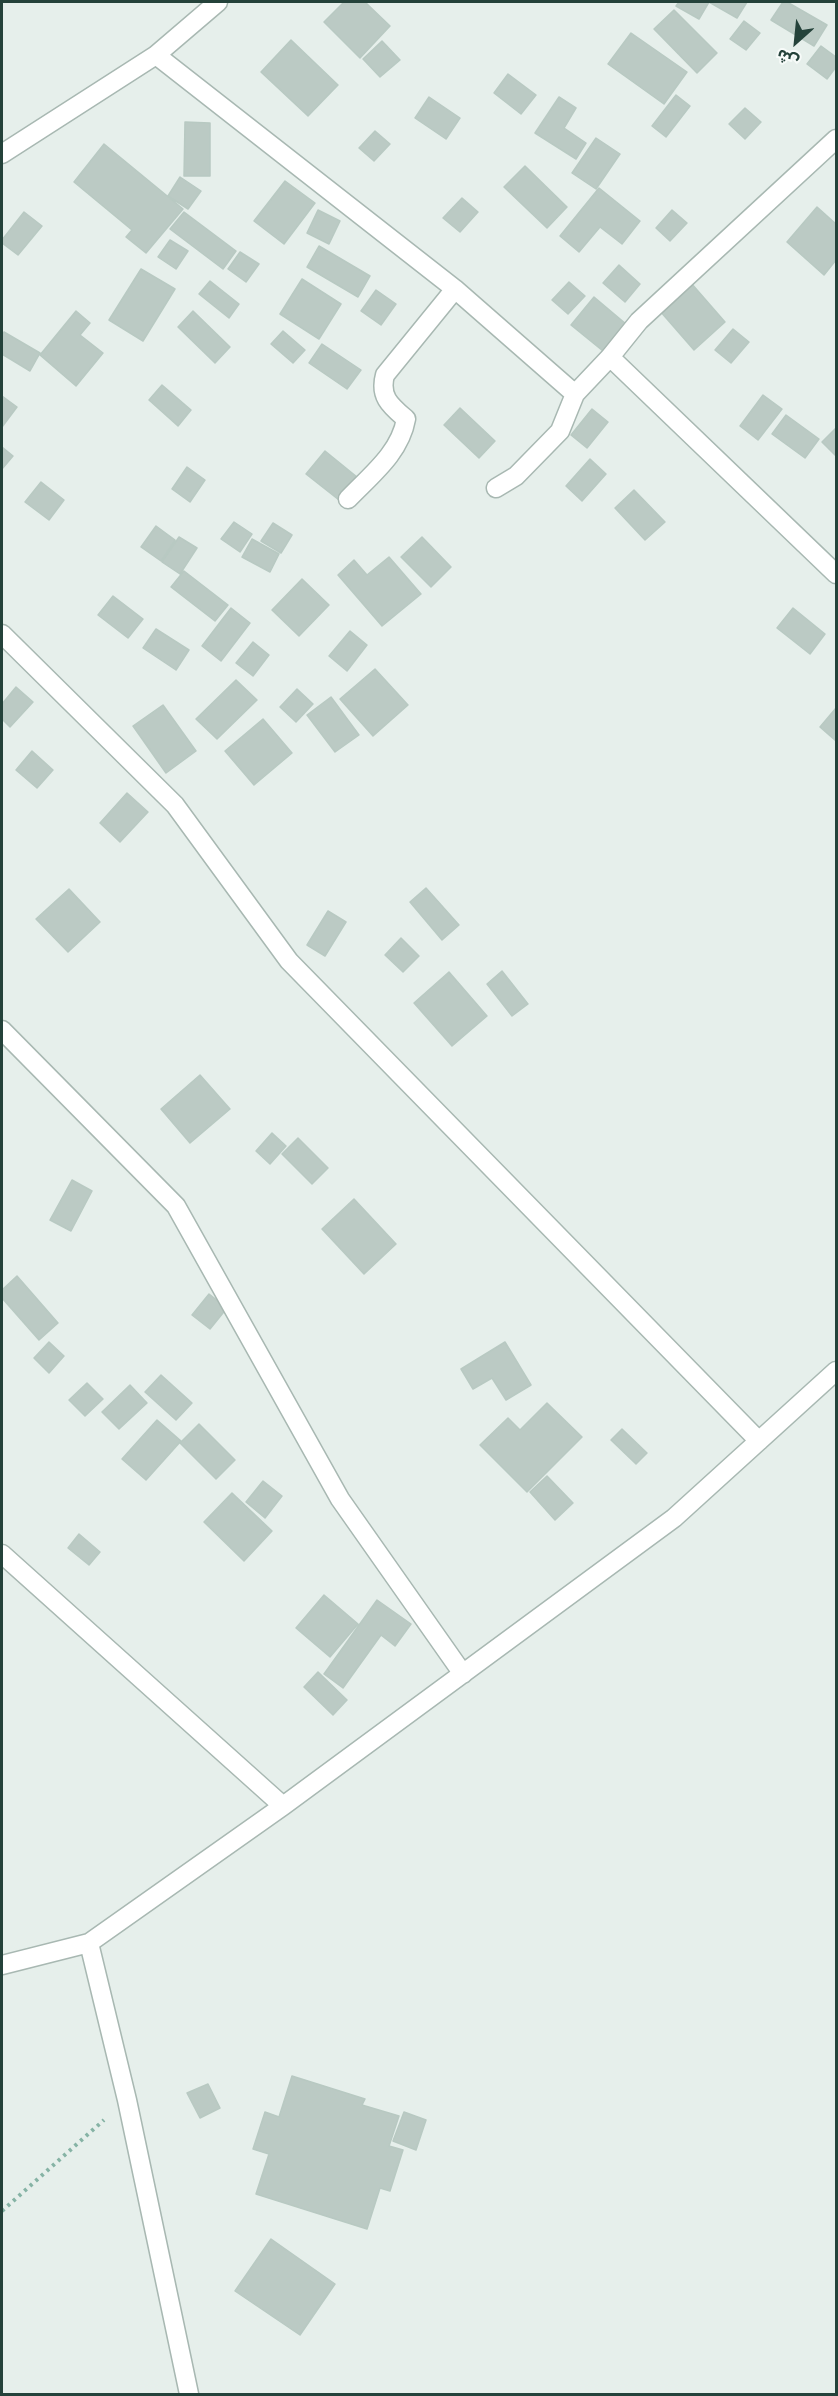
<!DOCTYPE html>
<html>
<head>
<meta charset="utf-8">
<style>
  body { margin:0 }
  #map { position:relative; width:838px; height:2396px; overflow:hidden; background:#e6efeb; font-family:Roboto,"Noto Sans Arabic",sans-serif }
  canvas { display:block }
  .frame { position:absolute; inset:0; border:3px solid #24423a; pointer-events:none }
  .north { position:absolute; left:766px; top:12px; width:60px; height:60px; -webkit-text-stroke:4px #f7fbf9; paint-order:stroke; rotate:207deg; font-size:16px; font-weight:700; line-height:24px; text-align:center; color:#24423a }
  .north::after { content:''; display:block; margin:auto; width:21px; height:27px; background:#24423a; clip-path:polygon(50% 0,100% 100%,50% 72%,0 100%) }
</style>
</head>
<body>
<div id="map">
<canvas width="838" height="2396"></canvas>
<div class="frame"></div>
<div class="north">ش</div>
</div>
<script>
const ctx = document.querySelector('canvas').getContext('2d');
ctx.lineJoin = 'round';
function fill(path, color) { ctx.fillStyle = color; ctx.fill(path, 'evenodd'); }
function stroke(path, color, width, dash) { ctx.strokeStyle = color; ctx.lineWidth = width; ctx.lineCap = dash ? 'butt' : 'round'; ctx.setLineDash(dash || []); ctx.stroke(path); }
const building = new Path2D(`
  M344,2H365L390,26L360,58L324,22Z
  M679,2H747L737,18L709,2L699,19L676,6Z
  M783,2H787L827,25L814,46L771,20Z
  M674,10L717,53L697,73L654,29Z
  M744,21L760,33L746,50L730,39Z
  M631,33L687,72L664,104L608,64Z
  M291,40L338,85L308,116L261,72Z
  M382,41L400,60L380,77L363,59Z
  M821,46L836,57V67L827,79L807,64Z
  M508,74L536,95L521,114L494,93Z
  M676,95L690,106L666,137L652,126Z
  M429,97L460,118L446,139L415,118Z
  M559,97L576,108L564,128L586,143L576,159L535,133Z
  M745,108L761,122L745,139L729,124Z
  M185,122L210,123V176H184Z
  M375,131L390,144L374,161L359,148Z
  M596,138L620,154L596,189L572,173Z
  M104,144L183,209L146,253L126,237L132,230L74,182Z
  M525,166L567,207L547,228L504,187Z
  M180,177L201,191L188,209L168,196Z
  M285,181L315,203L284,244L254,221Z
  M599,188L640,221L622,244L600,227L579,252L560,236Z
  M462,198L478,212L460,232L443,218Z
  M817,207L836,224V260L824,275L787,242Z
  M318,210L340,221L329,244L307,233Z
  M672,210L687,223L670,241L656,228Z
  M24,212L42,226L18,255L2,243V240Z
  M184,212L236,251L223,269L170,229Z
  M170,240L188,251L176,269L158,257Z
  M319,246L370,276L358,297L307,267Z
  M240,252L259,264L246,282L228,269Z
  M619,265L640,284L625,302L603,283Z
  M141,269L175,289L143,341L109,320Z
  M302,279L341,304L319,339L280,314Z
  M210,281L239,304L229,318L199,294Z
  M569,282L585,296L568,314L552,300Z
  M691,283L725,322L694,350L660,311Z
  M376,290L396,304L381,325L361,311Z
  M594,297L626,324L603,351L571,325Z
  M76,311L90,323L80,335L103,353L76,386L40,355Z
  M193,311L230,347L215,363L178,327Z
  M733,329L749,342L731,363L715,350Z
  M283,331L305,350L293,363L271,344Z
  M4,332L40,353L30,371L2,354V335Z
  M322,344L361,370L347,389L309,363Z
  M162,385L191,410L178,426L149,400Z
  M763,395L782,409L758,440L740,426Z
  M2,396L17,407L2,427Z
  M460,408L495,441L479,458L444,425Z
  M592,409L608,422L587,448L571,435Z
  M786,415L819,439L805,458L772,434Z
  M836,428V456L822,442Z
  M2,447L13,456L2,469Z
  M325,451L357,477L339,500L306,474Z
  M590,459L606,474L582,501L566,486Z
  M187,467L205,480L190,502L172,489Z
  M41,482L64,500L49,520L25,502Z
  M634,490L665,522L645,540L615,508Z
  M234,522L252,534L240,552L221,539Z
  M273,523L292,535L281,553L261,541Z
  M156,526L175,540L161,561L141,547Z
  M179,537L197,548L180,574L162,562Z
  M422,537L451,567L431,587L401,557Z
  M252,539L279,554L270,572L242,557Z
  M389,557L421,594L382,626L338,575L354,560L367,575Z
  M184,571L228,605L215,621L171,587Z
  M302,579L329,605L299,636L272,610Z
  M113,596L143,619L128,638L98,615Z
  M231,608L250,623L221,661L202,646Z
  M793,608L825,634L810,654L777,628Z
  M156,629L189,650L176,670L143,648Z
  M350,631L367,645L347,671L329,656Z
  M253,642L269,655L253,676L236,663Z
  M375,669L408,705L373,736L340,699Z
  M236,680L257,700L217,739L196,719Z
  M16,687L33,702L10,727L2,719V704Z
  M297,689L313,704L296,722L280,707Z
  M331,697L359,735L335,752L307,715Z
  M163,705L196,751L166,773L133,726Z
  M836,708V741L820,727Z
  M263,719L292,753L254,785L225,751Z
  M32,751L53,770L37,788L16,770Z
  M127,793L148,812L120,842L100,823Z
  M426,888L459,925L442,940L410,902Z
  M69,889L100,922L68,952L36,919Z
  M328,911L346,922L325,956L307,945Z
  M401,938L419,956L403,972L385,955Z
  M502,971L528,1004L512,1016L487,984Z
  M449,972L487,1016L452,1046L414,1003Z
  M200,1075L230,1109L190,1143L161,1109Z
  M272,1133L286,1146L270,1164L256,1151Z
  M298,1138L328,1168L312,1184L282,1154Z
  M72,1180L92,1191L71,1231L50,1220Z
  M354,1199L396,1244L364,1274L322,1229Z
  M17,1276L58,1323L39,1340L2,1298V1290Z
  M209,1294L227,1308L210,1329L192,1315Z
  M49,1342L64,1356L49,1373L34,1358Z
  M505,1342L531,1385L506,1400L492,1378L473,1389L461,1369Z
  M161,1375L192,1403L176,1420L145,1392Z
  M87,1383L103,1399L85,1416L69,1400Z
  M130,1385L147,1403L119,1429L102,1412Z
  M547,1403L582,1437L527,1492L480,1445L508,1418L520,1430Z
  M157,1420L181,1441L146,1480L122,1459Z
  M199,1424L235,1460L216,1479L180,1443Z
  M622,1429L647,1453L636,1464L611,1440Z
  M547,1476L573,1503L555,1520L530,1492Z
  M263,1481L282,1496L265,1518L246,1502Z
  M232,1493L272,1531L244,1561L204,1522Z
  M79,1534L100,1552L89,1565L68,1548Z
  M324,1595L358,1624L330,1657L296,1628Z
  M377,1600L411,1624L395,1646L381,1635L343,1688L324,1674Z
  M318,1672L347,1700L333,1715L304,1687Z
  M292,2076L365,2099L362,2105L399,2116L389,2146L403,2150L390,2191L380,2188L367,2229L256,2194L269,2154L253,2149L265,2112L279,2117Z
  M208,2084L220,2108L200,2118L187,2093Z
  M404,2112L426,2120L416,2150L393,2141Z
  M271,2239L335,2284L300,2335L235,2291Z`);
fill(building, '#bbcac4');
stroke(building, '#b8c9c2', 1.5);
const minor = new Path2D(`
  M156,55L455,289L575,394
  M2,154L156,55L218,2
  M610,357L836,574
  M496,488L516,476L560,431L575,394L610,357L639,321L836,139
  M348,499C371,475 400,453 406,419C391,406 379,397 385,375L455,289
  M2,634L175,805L289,961L759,1441
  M2,1030L176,1206L340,1499L463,1674
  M2,1554L283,1806
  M89,1943L127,2100L189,2394
  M2,1965L89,1943L283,1806L674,1518L836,1371`);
stroke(minor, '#a8b8b2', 21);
stroke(new Path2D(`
  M2,2211L104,2120`), '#86b3a5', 4, [3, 4.5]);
stroke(minor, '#fff', 18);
</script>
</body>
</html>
